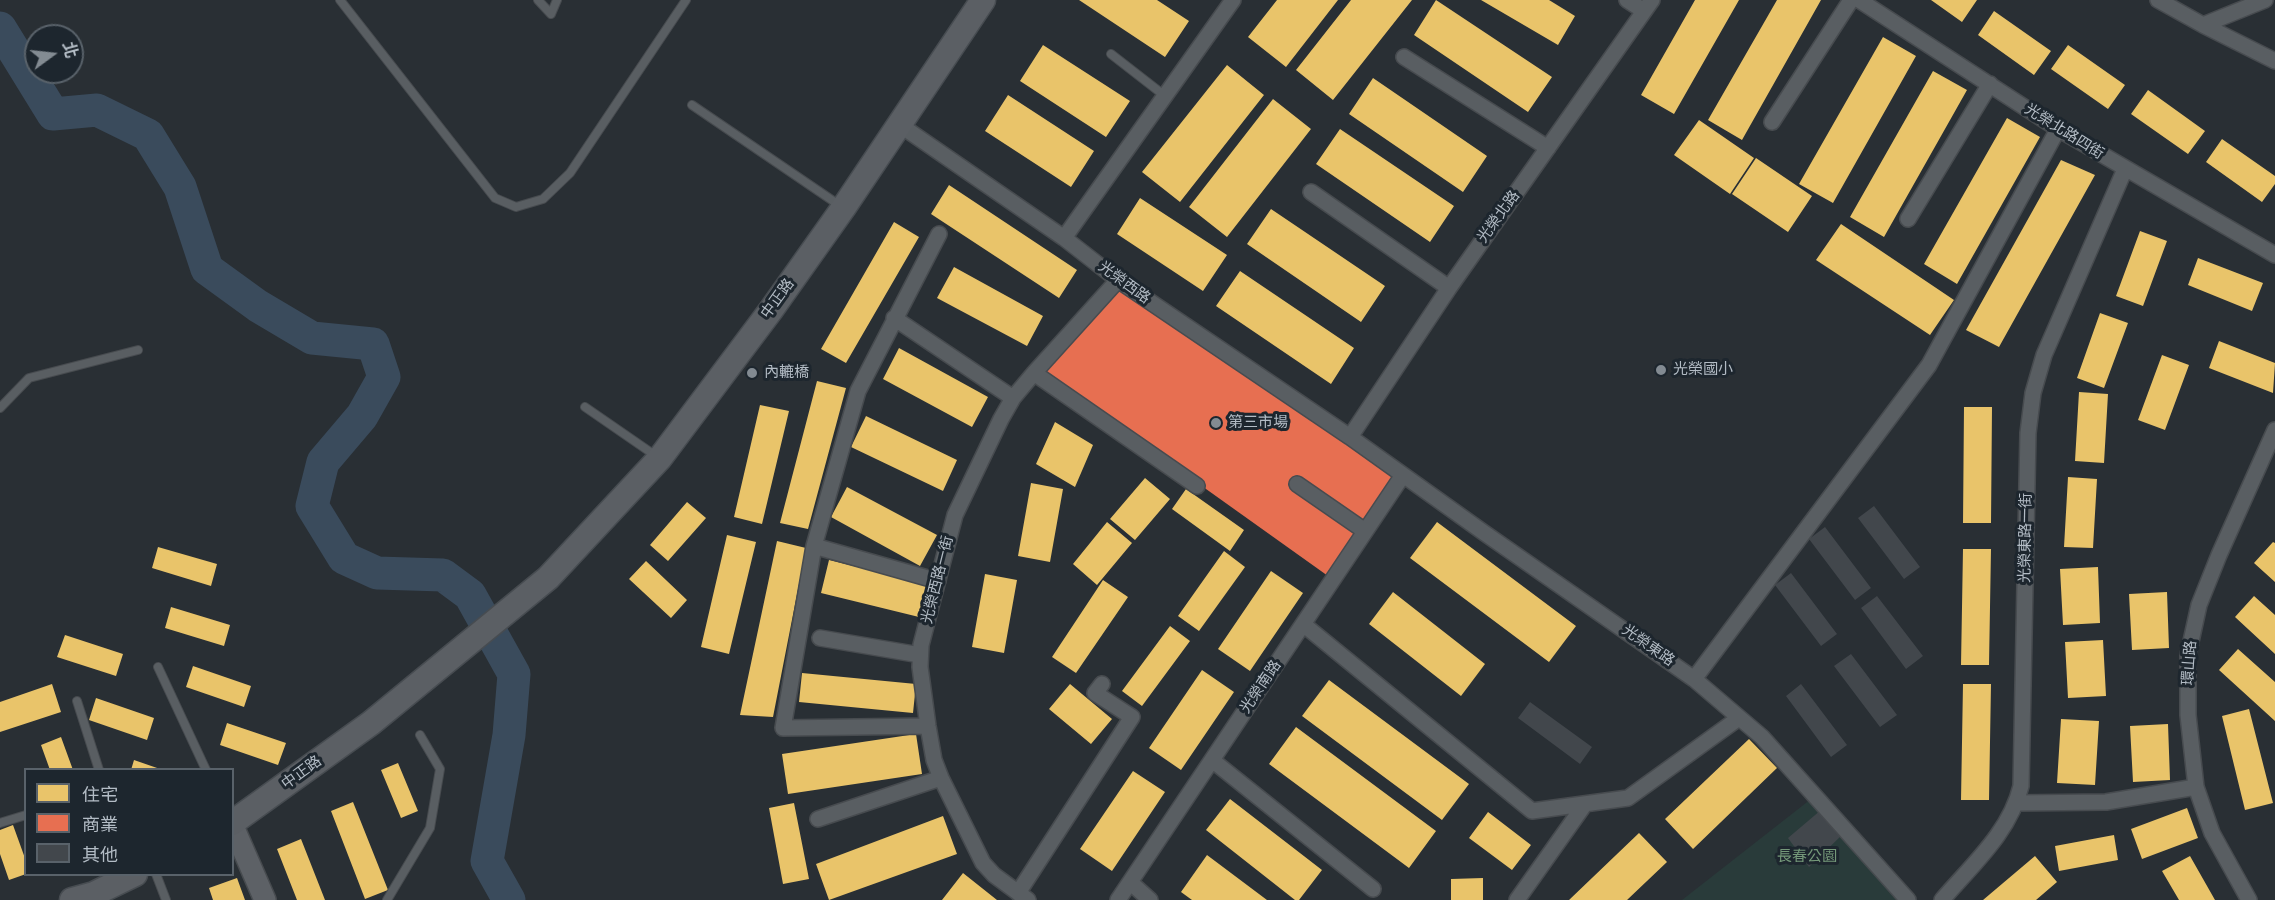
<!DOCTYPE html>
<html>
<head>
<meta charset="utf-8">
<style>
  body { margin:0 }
  #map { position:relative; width:2275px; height:900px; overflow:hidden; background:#292f34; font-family:"DM Sans","Noto Sans TC",sans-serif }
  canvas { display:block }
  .legend { position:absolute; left:24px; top:768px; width:210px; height:108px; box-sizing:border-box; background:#1d262e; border:2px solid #59626a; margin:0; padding:8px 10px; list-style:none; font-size:18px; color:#b3bcc5 }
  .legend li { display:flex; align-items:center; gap:12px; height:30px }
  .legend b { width:30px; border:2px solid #59626a }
  .north { position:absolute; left:24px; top:24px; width:60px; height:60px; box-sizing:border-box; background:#1d262e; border:2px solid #59626a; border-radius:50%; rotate:75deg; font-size:16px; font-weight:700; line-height:24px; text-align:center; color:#b3bcc5 }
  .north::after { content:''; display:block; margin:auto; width:21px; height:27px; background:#838b92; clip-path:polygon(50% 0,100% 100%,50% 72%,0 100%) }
</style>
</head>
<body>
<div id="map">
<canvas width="2275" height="900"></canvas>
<ul class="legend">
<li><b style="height:16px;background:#e9c46a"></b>住宅</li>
<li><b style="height:16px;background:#e76f51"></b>商業</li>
<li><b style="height:16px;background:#42474c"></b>其他</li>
</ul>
<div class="north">北</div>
</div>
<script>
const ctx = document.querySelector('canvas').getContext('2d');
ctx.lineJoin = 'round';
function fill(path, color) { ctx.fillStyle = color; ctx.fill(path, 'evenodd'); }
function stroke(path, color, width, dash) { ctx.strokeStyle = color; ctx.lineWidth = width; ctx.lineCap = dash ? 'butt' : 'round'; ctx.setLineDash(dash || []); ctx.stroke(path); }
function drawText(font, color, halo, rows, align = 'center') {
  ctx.font = font + ' "DM Sans","Noto Sans TC",sans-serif'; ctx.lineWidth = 6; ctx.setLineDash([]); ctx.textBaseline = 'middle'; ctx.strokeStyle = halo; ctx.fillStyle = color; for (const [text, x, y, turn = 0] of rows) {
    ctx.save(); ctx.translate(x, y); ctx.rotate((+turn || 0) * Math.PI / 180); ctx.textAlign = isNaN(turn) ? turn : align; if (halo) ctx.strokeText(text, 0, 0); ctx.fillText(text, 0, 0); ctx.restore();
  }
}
fill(new Path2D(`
  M1811,799L1903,900H1682Z`), '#293b3a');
fill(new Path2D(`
  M1079,0H1157L1189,21L1165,57Z
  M1277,0H1338L1286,67L1248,37Z
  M1351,0H1412L1333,100L1296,70Z
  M1436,0L1552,77L1528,112L1414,35Z
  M1481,0H1549L1575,16L1558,45Z
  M1695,0H1739L1674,114L1641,95Z
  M1777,0H1821L1742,140L1708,120Z
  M1931,0H1977L1962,22Z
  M1994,11L2051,51L2034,75L1978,35Z
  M1883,37L1916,56L1833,203L1799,184Z
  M1043,45L1130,101L1106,137L1020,81Z
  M2068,45L2125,85L2108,109L2051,69Z
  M1227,65L1264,95L1180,202L1142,172Z
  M1933,71L1967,90L1884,237L1850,217Z
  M1373,78L1487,156L1463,192L1349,114Z
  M2148,90L2205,131L2188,154L2131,114Z
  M1008,95L1094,151L1071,187L985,131Z
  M1273,99L1311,129L1227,237L1189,207Z
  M2007,118L2040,137L1957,284L1924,264Z
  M1699,120L1754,158L1730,194L1674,155Z
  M1340,129L1454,206L1430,242L1316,164Z
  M2222,139L2275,176V184L2262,202L2206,162Z
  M1756,158L1812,196L1788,232L1732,194Z
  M2061,160L2095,175L1999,347L1966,330Z
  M949,185L1077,270L1059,298L931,214Z
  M1140,198L1227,255L1203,291L1117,234Z
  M1271,209L1385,286L1361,322L1247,244Z
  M894,222L919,237L846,363L821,349Z
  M1841,224L1954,300L1930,335L1816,260Z
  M2140,231L2167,241L2143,306L2116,296Z
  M2198,258L2263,283L2252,311L2188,285Z
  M954,267L1043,316L1027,346L937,298Z
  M1240,271L1354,348L1331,384L1216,306Z
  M2100,313L2128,323L2104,388L2077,378Z
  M2219,341L2275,363L2273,393L2209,368Z
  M899,348L988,397L972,427L883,379Z
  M2162,355L2189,365L2165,430L2138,420Z
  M817,381L846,388L808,529L780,523Z
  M2079,392L2108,394L2104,463L2075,461Z
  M760,405L789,411L762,524L734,517Z
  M1964,407H1992L1991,523H1963Z
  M866,416L957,460L943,491L851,447Z
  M1055,422L1093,445L1075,487L1036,464Z
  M2068,477L2097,479L2093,548L2064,547Z
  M1145,478L1170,499L1135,540L1110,519Z
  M1031,483L1063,489L1050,562L1018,556Z
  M847,487L937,535L920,566L831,517Z
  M1186,489L1244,530L1230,551L1172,509Z
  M687,502L706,518L668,561L650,545Z
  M1107,522L1132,543L1097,585L1073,564Z
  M1437,522L1576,626L1549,662L1410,558Z
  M727,535L756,542L729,654L701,647Z
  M777,541L806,548L773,717L740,715Z
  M2273,542L2275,543V582L2254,563Z
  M158,547L217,564L211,586L152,568Z
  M1963,549H1991L1989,665H1961Z
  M1224,551L1245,567L1199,631L1178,616Z
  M829,560L927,584L919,617L821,593Z
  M646,561L687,600L671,618L629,579Z
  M2098,567L2100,623L2063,625L2060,569Z
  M1271,571L1303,593L1250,671L1218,649Z
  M985,574L1017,580L1004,653L972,647Z
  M1103,580L1128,597L1076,673L1052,657Z
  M1393,592L1485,664L1461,696L1369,624Z
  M2167,592L2169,648L2132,650L2129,594Z
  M2254,596L2275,615V654L2235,617Z
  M171,607L230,625L224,646L165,628Z
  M1170,626L1190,641L1142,706L1122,691Z
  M65,635L123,654L116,676L57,657Z
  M2103,640L2106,696L2068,698L2065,642Z
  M2238,649L2275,682V721L2219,670Z
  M193,666L251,686L244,707L186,687Z
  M1202,670L1234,692L1181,770L1149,748Z
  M802,673L916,684L913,713L799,702Z
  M1329,680L1469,784L1442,820L1302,716Z
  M52,684L61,712L0,732V702Z
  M1070,684L1112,719L1091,744L1049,709Z
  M1963,684H1991L1989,800H1961Z
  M96,698L154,718L147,740L89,720Z
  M2249,709L2273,803L2245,810L2222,716Z
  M2061,719L2099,721L2095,785L2057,783Z
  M227,723L286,743L278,765L220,745Z
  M2168,724L2170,780L2133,782L2130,726Z
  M1296,727L1436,831L1409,868L1269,764Z
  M916,734L922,774L788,794L782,754Z
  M61,737L73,770H50L41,745Z
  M1749,739L1777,768L1693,849L1665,819Z
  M134,760L160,769V770H131Z
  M398,763L418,811L401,818L381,770Z
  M1133,771L1165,792L1112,871L1080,849Z
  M1230,799L1322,870L1299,900H1295L1206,830Z
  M353,802L388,890L365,899L331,811Z
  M794,803L809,879L783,884L769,808Z
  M2187,808L2198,838L2142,859L2131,829Z
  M1488,812L1531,845L1512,870L1469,838Z
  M943,816L957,854L829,900L816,864Z
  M13,825L26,861V874L9,880L0,854V830Z
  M1639,833L1667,862L1627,900H1569Z
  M2114,835L2118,860L2059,871L2055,846Z
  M301,839L325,900H297L277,849Z
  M1207,855L1267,900H1192L1181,892Z
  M2035,856L2057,882L2036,900H1983Z
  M2190,856L2215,900H2179L2162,871Z
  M963,873L997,900H942Z
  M237,878L245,900H213L209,888Z
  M1483,878V900H1451V879Z`), '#e9c46a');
fill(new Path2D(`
  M1120,290L1395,475L1328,576L1042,372Z`), '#e76f51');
stroke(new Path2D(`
  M0,28L53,114L97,110L148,135L180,187L207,269L258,306L312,338L373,344L384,377L362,416L323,462L312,506L344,558L377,573L443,575L470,595L514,674L509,735L487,861L509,900`), '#3a4b5c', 33);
fill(new Path2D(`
  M1874,506L1920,567L1904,579L1858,518Z
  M1825,527L1871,588L1855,600L1809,539Z
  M1791,573L1837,634L1821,646L1775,585Z
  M1877,596L1923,656L1906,669L1861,608Z
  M1851,654L1897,715L1880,727L1834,666Z
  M1801,684L1847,745L1831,757L1786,696Z
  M1530,702L1592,747L1580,764L1518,718Z
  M1821,810L1843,834L1809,867L1788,838Z`), '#42474c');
const lane = new Path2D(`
  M340,0L495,198L516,207L543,199L570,173L686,0
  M538,0L551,14L557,0
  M1111,54L1165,96
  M692,105L842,207
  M585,407L656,456
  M0,408L29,378L138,350
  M158,667L206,770
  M77,701L99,770
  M0,823L26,815
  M156,874L166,900
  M387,900L430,828L440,769L420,735`);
const street = new Path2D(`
  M1627,0L1644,11
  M1859,0L2058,129L2275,255
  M2158,0L2203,25L2265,0
  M2203,25L2275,61
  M1404,57L1548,148
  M1772,122L1851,0
  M900,125L1064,238L1118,280L1350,437L1483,532L1694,679L1762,737L1908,900
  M1311,192L1449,288
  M1908,219L1990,84
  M1064,238L1233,0
  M894,318L1013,398
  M1034,373L1197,486
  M1350,437L1449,288L1652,0
  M1297,484L1365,531
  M814,546L938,581
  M1303,624L1532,811L1628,798L1739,718
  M820,638L920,655
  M1694,679L1929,365L2058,129
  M928,726L783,728L814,546L858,391L939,234
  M1212,760L1373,889
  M2017,803L2106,802L2196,787
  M818,819L941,778
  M1130,882L1150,900
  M1018,893L1132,717L1095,693L1102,684
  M1028,900L994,875L983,863L941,778L934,760L928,726L920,667L921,645L955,515L1001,419L1013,398L1034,373L1118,280
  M1118,900L1403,475
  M1517,900L1585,804
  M1942,900C1972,865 2010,832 2021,786L2028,433L2033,393L2044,355L2125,169
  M2249,900L2212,833L2196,787L2188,715V655L2199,605L2219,555L2275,430`);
const secondary = new Path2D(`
  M232,824L265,900`);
const primary = new Path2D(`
  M232,823L371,723L548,578L660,458L771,310L844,207L983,0
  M72,900L94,894L135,874`);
stroke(lane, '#474b4f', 10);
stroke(street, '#474b4f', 18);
stroke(secondary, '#474b4f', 24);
stroke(primary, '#474c51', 27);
stroke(lane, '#595e62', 8);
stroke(street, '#595e62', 15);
stroke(secondary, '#5d6166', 21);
stroke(primary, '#5b5f64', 24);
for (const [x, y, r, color] of [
  [1661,370,6,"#838b92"],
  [752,373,6,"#838b92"],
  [1216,423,6,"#838b92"]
]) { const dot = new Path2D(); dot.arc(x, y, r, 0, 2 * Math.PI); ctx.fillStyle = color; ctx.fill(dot); stroke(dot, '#1d262e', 2); }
drawText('15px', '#b3bcc5', '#1d262e', [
  ["光榮北路四街",2064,132,32],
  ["光榮北路",1499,217,-54],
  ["光榮西路",1124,283,36],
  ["中正路",778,299,-54],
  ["光榮東路一街",2026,538,-89],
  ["光榮西路一街",938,580,-76],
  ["光榮東路",1648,646,35],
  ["環山路",2190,663,-86],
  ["光榮南路",1261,687,-56],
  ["中正路",302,773,-36]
]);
drawText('15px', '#b3bcc5', '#1d262e', [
  ["光榮國小",1673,370],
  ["內轆橋",764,373],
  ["第三市場",1228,423]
], 'left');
drawText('15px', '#749879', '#1d262e', [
  ["長春公園",1807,857]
]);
</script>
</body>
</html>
